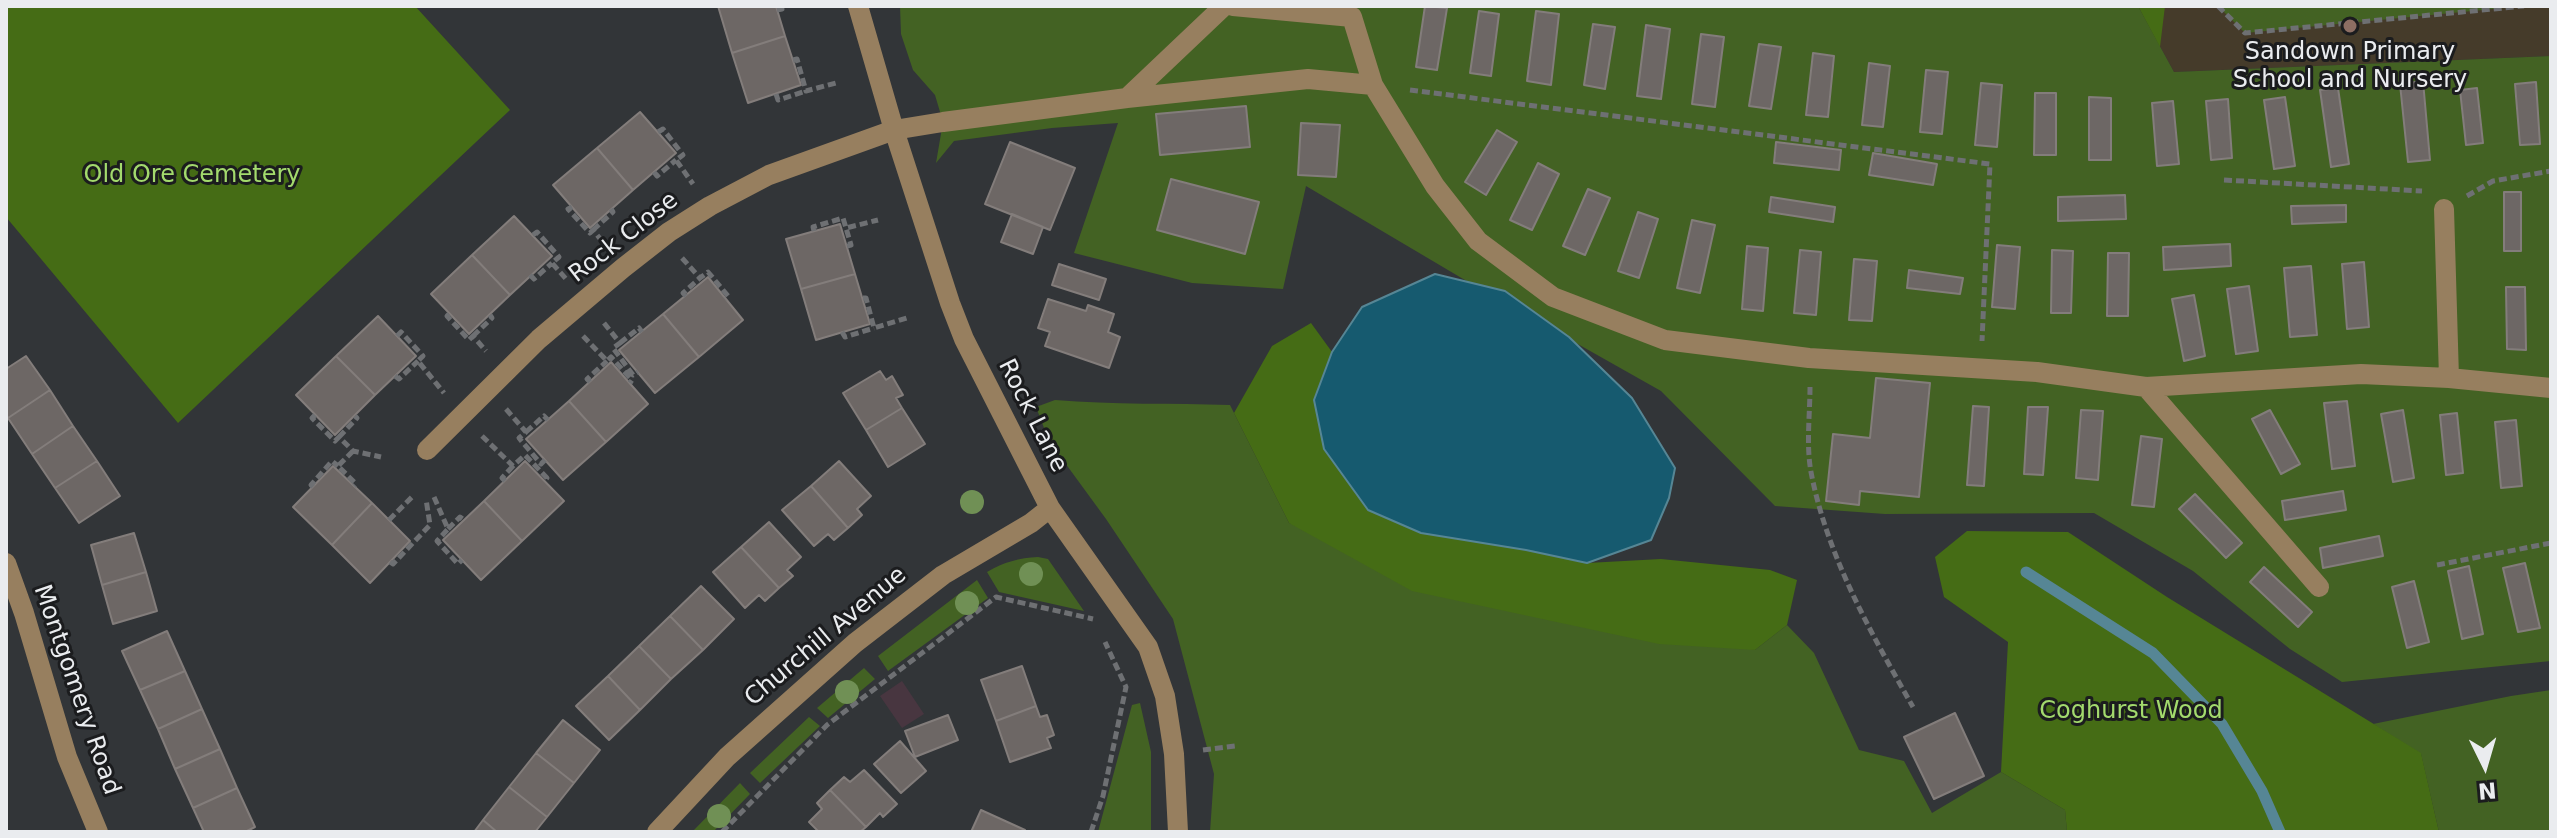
<!DOCTYPE html>
<html>
<head>
<meta charset="utf-8">
<style>
  body { margin:0 }
  #map { position:relative; width:2557px; height:838px; overflow:hidden; background:#323538; font-family:"DejaVu Sans",sans-serif }
  canvas { display:block }
  .frame { position:absolute; inset:0; border:8px solid #eaecef; pointer-events:none }
  .north { position:absolute; left:2445px; top:726px; width:80px; height:80px; -webkit-text-stroke:6px #1b1c1e; paint-order:stroke; rotate:175deg; font-size:22px; font-weight:700; line-height:32px; text-align:center; color:#eaecef }
  .north::after { content:''; display:block; margin:auto; width:28px; height:36px; background:#eaecef; clip-path:polygon(50% 0,100% 100%,50% 72%,0 100%) }
</style>
</head>
<body>
<div id="map">
<canvas width="2557" height="838"></canvas>
<div class="frame"></div>
<div class="north">N</div>
</div>
<script>
const ctx = document.querySelector('canvas').getContext('2d');
ctx.lineJoin = 'round';
function fill(path, color) { ctx.fillStyle = color; ctx.fill(path, 'evenodd'); }
function stroke(path, color, width, dash) { ctx.strokeStyle = color; ctx.lineWidth = width; ctx.lineCap = dash ? 'butt' : 'round'; ctx.setLineDash(dash || []); ctx.stroke(path); }
function drawText(font, color, halo, rows, align = 'center') {
  ctx.font = font + ' "DejaVu Sans",sans-serif'; ctx.lineWidth = 6; ctx.setLineDash([]); ctx.textBaseline = 'middle'; ctx.strokeStyle = halo; ctx.fillStyle = color; for (const [text, x, y, turn = 0] of rows) {
    ctx.save(); ctx.translate(x, y); ctx.rotate((+turn || 0) * Math.PI / 180); ctx.textAlign = isNaN(turn) ? turn : align; if (halo) ctx.strokeText(text, 0, 0); ctx.fillText(text, 0, 0); ctx.restore();
  }
}
fill(new Path2D(`
  M902,681L924,714L902,728L880,696Z`), '#483640');
fill(new Path2D(`
  M2138,6H2551V56L2174,72Z`), '#453b2a');
fill(new Path2D(`
  M900,6H2138L2174,72L2551,56V661L2342,682L2290,649L2193,571L2094,513L1885,514L1775,506L1661,391L1475,286L1306,186L1283,289L1192,283L1074,253L1118,123L1052,128L954,141L936,163L943,122L935,95L913,70L901,34Z
  M2218,6H2524L2245,33Z
  M1055,400C1113,405 1172,403 1230,405L1289,523L1755,650L1787,625L1814,653L1859,750L1904,761L1932,813L2001,772L2065,810L2067,832H1210L1214,774L1173,619L1106,519L1049,441L1036,407Z
  M1038,557L1048,559L1084,611L999,592L987,572C1004,562 1019,558 1038,557Z
  M977,580L988,598L888,671L878,656Z
  M864,668L875,679L828,718L817,708Z
  M2551,690V832H2439L2421,754L2373,724L2511,696Z
  M1140,703L1151,752V832H1098L1132,705Z
  M809,717L820,726L760,783L750,773Z
  M740,783L750,794L713,832H692Z`), '#436223');
fill(new Path2D(`
  M6,6H415L510,110L178,423L6,217Z
  M2138,6H2165L2160,47Z
  M1311,323L1332,352L1314,400L1526,550L1587,563L1661,559L1770,570L1797,580L1787,625L1755,650L1659,644L1412,591L1289,523L1234,413L1272,346Z
  M1967,531L2068,532L2167,597L2421,753L2439,832H2067L2065,810L2001,772L2008,642L1944,597L1935,557Z`), '#456c15');
const water = new Path2D(`
  M1435,274L1505,291L1569,337L1632,398L1675,468L1669,498L1651,540L1587,563L1526,550L1421,533L1368,510L1324,449L1314,400L1332,352L1362,307Z`);
fill(water, '#165a6f');
stroke(water, '#568695', 2);
stroke(new Path2D(`
  M2026,572L2153,653L2222,724L2262,791L2280,832`), '#568695', 11);
const building = new Path2D(`
  M718,6H776L785,36L732,53Z
  M1425,6L1447,8L1437,70L1416,67Z
  M1479,11L1499,14L1491,76L1470,73Z
  M1536,11L1559,14L1551,85L1527,81Z
  M1593,24L1615,27L1605,89L1584,85Z
  M1646,25L1670,29L1661,99L1637,96Z
  M1701,34L1724,37L1715,107L1692,104Z
  M785,36L801,85L748,103L732,53Z
  M1759,44L1781,47L1771,109L1749,106Z
  M1813,53L1834,56L1828,117L1806,115Z
  M1869,63L1890,66L1883,127L1862,125Z
  M1926,70L1948,72L1942,134L1920,132Z
  M2423,81L2430,160L2408,162L2400,84Z
  M2536,82L2540,144L2520,145L2515,84Z
  M1981,83L2002,85L1997,147L1975,145Z
  M2338,88L2349,164L2331,167L2320,90Z
  M2477,88L2483,143L2466,145L2460,90Z
  M2035,93H2056V155H2034Z
  M2089,97L2111,98V160H2089Z
  M2285,97L2295,166L2274,169L2264,100Z
  M2228,99L2232,158L2211,160L2206,101Z
  M2173,101L2179,164L2157,166L2152,103Z
  M1246,106L1250,147L1160,155L1156,114Z
  M640,112L676,153L633,190L597,148Z
  M1301,123L1340,125L1336,177L1298,175Z
  M1497,130L1517,142L1486,195L1465,182Z
  M1010,142L1075,168L1050,230L985,204Z
  M1776,142L1841,150L1839,170L1774,163Z
  M597,148L633,190L590,228L553,185Z
  M1873,153L1937,164L1933,185L1869,175Z
  M1538,163L1559,174L1532,230L1510,220Z
  M1171,179L1259,202L1245,254L1157,230Z
  M1588,189L1610,198L1585,255L1563,246Z
  M2504,192H2521V251H2504Z
  M2125,195L2126,219L2058,221V197Z
  M1771,197L1835,207L1833,222L1769,212Z
  M2346,205V222L2292,224L2291,206Z
  M1638,212L1658,219L1639,278L1618,271Z
  M1012,214L1043,227L1033,254L1001,242Z
  M514,216L552,256L510,295L472,255Z
  M1692,220L1715,225L1700,293L1677,288Z
  M840,224L855,274L801,289L786,239Z
  M2230,244L2231,266L2164,270L2163,247Z
  M1997,245L2020,247L2015,309L1992,307Z
  M1747,246L1768,248L1763,311L1742,309Z
  M1800,250L1821,252L1816,315L1794,313Z
  M2052,250L2073,251L2071,313H2051Z
  M2108,253H2129L2128,316H2107Z
  M472,255L510,295L469,334L431,294Z
  M1854,259L1877,261L1872,321L1849,320Z
  M2364,262L2369,327L2347,329L2342,264Z
  M1059,264L1106,279L1099,300L1052,285Z
  M2311,266L2317,335L2290,337L2284,268Z
  M1909,270L1963,278L1960,294L1907,288Z
  M855,274L870,324L816,340L801,289Z
  M708,277L743,320L699,357L663,314Z
  M2249,286L2258,351L2236,354L2227,289Z
  M2506,287H2525L2526,350L2507,349Z
  M2194,295L2205,356L2184,361L2172,299Z
  M1048,299L1086,311L1088,305L1114,314L1108,332L1120,337L1109,368L1045,346L1050,332L1038,328Z
  M663,314L699,357L655,393L619,350Z
  M378,316L416,356L375,395L336,356Z
  M26,356L50,390L8,418L6,415V369Z
  M336,356L375,395L335,435L296,395Z
  M611,362L648,404L606,442L569,401Z
  M880,371L886,380L892,376L903,395L896,398L902,408L866,430L843,393Z
  M1876,378L1930,383L1919,497L1860,491L1859,505L1826,501L1833,434L1870,438Z
  M50,390L73,426L32,454L8,418Z
  M569,401L606,442L563,480L526,439Z
  M2347,401L2355,466L2332,469L2324,403Z
  M1973,406L1989,407L1984,486L1967,485Z
  M2028,407H2048L2043,475L2024,474Z
  M902,408L925,444L888,467L866,430Z
  M2081,410L2103,411L2098,480L2076,478Z
  M2270,410L2300,464L2281,474L2252,419Z
  M2403,410L2414,478L2393,482L2381,414Z
  M2457,413L2463,473L2446,475L2440,415Z
  M2516,420L2522,486L2501,488L2495,422Z
  M73,426L97,461L55,488L32,454Z
  M2141,436L2162,439L2154,507L2132,505Z
  M97,461L120,496L79,523L55,488Z
  M525,461L564,501L522,541L484,501Z
  M839,461L871,496L857,509L862,515L848,528L811,486Z
  M333,466L372,503L332,545L293,507Z
  M811,486L848,528L834,540L828,534L814,546L782,510Z
  M2343,491L2346,510L2285,520L2282,501Z
  M2195,494L2242,543L2226,558L2179,509Z
  M484,501L522,541L481,580L443,540Z
  M372,503L410,541L370,583L332,545Z
  M769,522L801,557L787,570L793,576L779,588L741,547Z
  M134,533L146,572L102,585L91,545Z
  M2379,536L2383,556L2323,568L2320,548Z
  M741,547L779,588L765,601L759,595L745,608L713,572Z
  M2525,563L2540,628L2518,632L2503,568Z
  M2469,566L2483,634L2462,639L2448,571Z
  M2264,567L2312,612L2298,627L2250,582Z
  M146,572L157,611L113,624L102,585Z
  M2414,581L2429,642L2407,648L2392,587Z
  M701,586L734,619L703,650L670,616Z
  M670,616L703,650L671,679L639,646Z
  M167,631L185,671L140,690L122,651Z
  M639,646L671,679L640,710L608,676Z
  M1022,666L1036,706L996,721L981,680Z
  M185,671L202,709L158,729L140,690Z
  M608,676L640,710L609,740L576,706Z
  M1036,706L1040,717L1047,715L1054,735L1047,738L1051,748L1010,762L996,721Z
  M202,709L220,749L175,769L158,729Z
  M1955,713L1984,776L1934,799L1904,737Z
  M948,715L958,740L915,757L905,731Z
  M563,720L600,750L574,783L536,753Z
  M900,741L926,771L901,793L874,764Z
  M220,749L237,788L193,808L175,769Z
  M536,753L574,783L547,817L509,787Z
  M864,770L897,804L883,817L880,813L866,827L830,790L844,777L850,782Z
  M509,787L547,817L535,832H497L483,820Z
  M237,788L255,827L245,832H204L193,808Z
  M830,790L866,827L860,832H819L809,822L822,809L817,803Z
  M981,810L1025,830L1024,832H971Z
  M483,820L497,832H474Z`);
fill(building, '#6d6765');
stroke(building, '#837d7b', 2);
stroke(new Path2D(`
  M2218,6L2245,33L2524,6
  M777,10L782,9L781,6
  M793,60L797,59L806,91L836,83
  M1410,90L1990,164L1982,341
  M776,94L778,100L806,91
  M658,132L663,129L683,155L676,160L693,184
  M654,172L657,176L676,160
  M2224,180L2422,191
  M2467,196L2493,181L2551,171
  M572,207L568,209L590,233L593,230L606,246
  M593,230L613,212L611,209
  M814,231L813,227L843,218L846,228
  M533,235L537,232L559,257L552,263L567,280
  M847,246L851,245L846,228L878,220
  M682,258L700,278L708,272L728,296L725,299
  M530,275L534,279L552,263
  M686,296L683,293L700,278
  M863,298H866L874,328L910,317
  M449,314L447,316L469,340L473,336L486,351
  M604,323L620,343L613,348L633,375L638,372
  M842,332L845,337L874,328
  M397,336L401,332L423,356L418,361L444,393
  M473,336L492,318L490,315
  M583,336L607,361L611,357L632,380L630,383
  M620,343L639,328L642,332
  M395,376L399,379L418,361
  M590,382L587,379L607,361
  M1810,387C1810,414 1806,445 1811,472C1827,556 1871,633 1913,707
  M506,409L526,432L519,438L541,464L545,460
  M315,415L312,418L335,441L339,437L353,451L381,457
  M526,432L544,416L548,420
  M482,436L513,466L525,455L547,478L544,481
  M339,437L357,418L355,416
  M353,451L338,466L356,484L354,486
  M505,481L502,478L513,466
  M313,487L311,485L332,461L338,466
  M434,497L448,529L437,541L458,564L462,560
  M389,520L412,497
  M448,529L460,517L464,520
  M390,562L393,564L430,525L426,499
  M2437,565L2551,543
  M1203,750L1235,746
  M722,832L827,725L996,597L1093,619
  M1091,832L1103,796L1126,687L1105,642`), '#6e7073', 5, [8, 4]);
stroke(new Path2D(`
  M858,6L894,130L950,303L964,339L1050,508L1148,647L1165,696L1174,754L1178,832
  M1233,6L1352,17L1373,85
  M1127,98L1224,6
  M2444,209L2449,378
  M2146,387L2319,587
  M427,450L539,339L623,268L669,232L710,206L769,175L894,130L943,122L1127,98L1308,79L1373,85L1435,186L1478,241L1553,297L1665,340L1809,358L2037,372L2146,387L2361,374L2449,378L2551,388
  M6,563L24,613L67,757L98,832
  M657,832L727,757L855,643L943,575L1031,523L1050,508`), '#977f5f', 20);
ctx.fillStyle = '#709055';
for (const [x, y] of [
  [972,502],
  [1031,574],
  [967,603],
  [847,692],
  [719,816]
]) { ctx.beginPath(); ctx.arc(x, y, 12, 0, 2 * Math.PI); ctx.fill(); }
for (const [x, y, r, color] of [
  [2350,26,8,"#8d6e63"]
]) { const dot = new Path2D(); dot.arc(x, y, r, 0, 2 * Math.PI); ctx.fillStyle = color; ctx.fill(dot); stroke(dot, '#1b1c1e', 3); }
drawText('24px', '#eaecef', '#1b1c1e', [
  ["Sandown Primary",2350,53],
  ["School and Nursery",2350,81]
]);
drawText('24px', '#a3da6d', '#1b1c1e', [
  ["Old Ore Cemetery",192,176],
  ["Coghurst Wood",2131,712]
]);
drawText('24px', '#eaecef', '#1b1c1e', [
  ["Rock Close",624,238,-38],
  ["Rock Lane",1032,416,63],
  ["Churchill Avenue",826,637,-40],
  ["Montgomery Road",76,690,71]
]);
</script>
</body>
</html>
